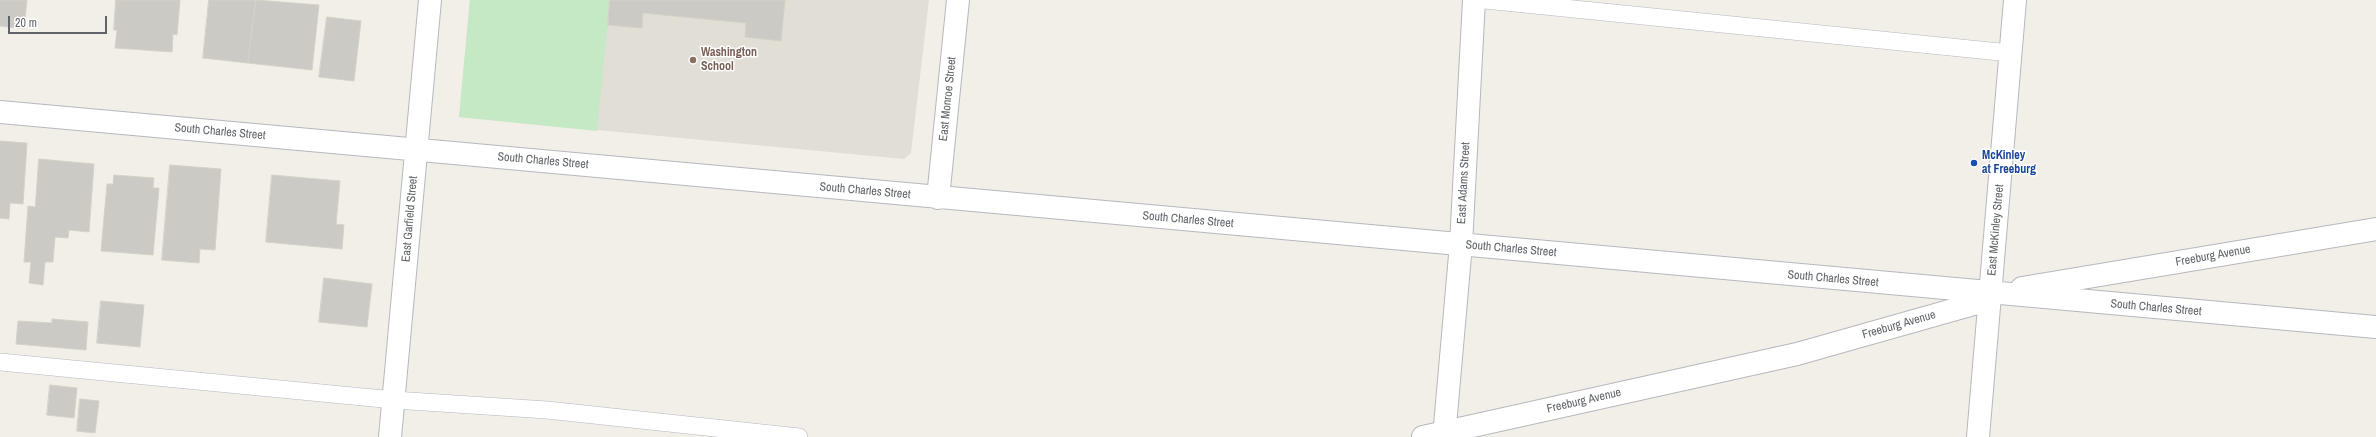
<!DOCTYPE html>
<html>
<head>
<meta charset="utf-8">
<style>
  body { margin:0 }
  #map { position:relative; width:2376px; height:437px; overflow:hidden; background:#f1efe8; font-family:"Archivo Narrow",sans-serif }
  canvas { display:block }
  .scale { position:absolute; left:8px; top:16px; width:99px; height:18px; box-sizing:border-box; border:2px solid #5f6368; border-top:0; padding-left:5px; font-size:12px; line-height:14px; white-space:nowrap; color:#5f6368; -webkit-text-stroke:3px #fff; paint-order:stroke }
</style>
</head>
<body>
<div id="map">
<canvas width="2376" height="437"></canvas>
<div class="scale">20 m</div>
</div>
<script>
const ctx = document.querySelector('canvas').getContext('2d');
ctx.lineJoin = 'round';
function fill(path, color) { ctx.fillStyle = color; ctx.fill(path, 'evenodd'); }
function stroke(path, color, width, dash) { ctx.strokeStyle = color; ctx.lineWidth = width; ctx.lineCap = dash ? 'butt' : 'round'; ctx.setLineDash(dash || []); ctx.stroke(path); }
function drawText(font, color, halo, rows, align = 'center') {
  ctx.font = font + ' "Archivo Narrow",sans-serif'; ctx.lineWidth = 3; ctx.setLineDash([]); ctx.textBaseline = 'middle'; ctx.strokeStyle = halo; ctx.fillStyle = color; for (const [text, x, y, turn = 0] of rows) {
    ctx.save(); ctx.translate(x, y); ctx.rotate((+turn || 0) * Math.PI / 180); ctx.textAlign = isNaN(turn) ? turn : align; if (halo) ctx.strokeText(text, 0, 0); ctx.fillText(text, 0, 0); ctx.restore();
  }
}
fill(new Path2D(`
  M470,0H929L911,153L904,159L459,117Z`), '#e1ded6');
fill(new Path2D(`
  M470,0H610L597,131L459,117Z`), '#c5e8c5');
const building = new Path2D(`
  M0,0H27L24,29L0,26Z
  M116,0H180L177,35L173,34L172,52L115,48L117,30H114Z
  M209,0H256L248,63L203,58Z
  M256,0L319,5L312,70L248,63Z
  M610,0H785L781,41L745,37L746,23L643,13L642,28L608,25Z
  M327,17L361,21L354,81L319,77Z
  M0,141L27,143L23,204L10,203L9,219L0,218Z
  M39,159L94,164L89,232L69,230L68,238L55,237L53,262H45L43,285L29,283L31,262H24L28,206L35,207Z
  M170,165L221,169L215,250L200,249L199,263L162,260Z
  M114,175L154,178L153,188H159L153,255L101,251L107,184H113Z
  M272,175L340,181L336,224L344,225L342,249L266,242Z
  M324,278L372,284L367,327L319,322Z
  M101,301L144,305L140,347L97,343Z
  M52,319L88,322L86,350L16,344L18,321L52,323Z
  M50,385L77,388L74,418L47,415Z
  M80,399L99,401L95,433L77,431Z`);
fill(building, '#cccac5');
stroke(building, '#d6d1c6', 1);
const service = new Path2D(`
  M1485,0L2010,53
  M0,362L394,400L547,410L799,437`);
const minor = new Path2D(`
  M0,112L2376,327
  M938,198L958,0
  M2022,288L2376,229
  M390,437L430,0
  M1423,437L1797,354L1981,302L1990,294
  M1444,437L1461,244L1474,0
  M1978,437L2015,0`);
stroke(service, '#b5b8bc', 18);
stroke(minor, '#b5b8bc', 24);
stroke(service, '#fff', 17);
stroke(minor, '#fff', 22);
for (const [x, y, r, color] of [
  [693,60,4,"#8d6e63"],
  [1974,163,4,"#1a4fb4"]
]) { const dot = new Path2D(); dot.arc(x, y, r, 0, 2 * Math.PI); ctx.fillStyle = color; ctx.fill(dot); stroke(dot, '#fff', 1.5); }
drawText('bold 12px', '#785e54', '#fff', [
  ["Washington",701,53],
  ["School",701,67]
], 'left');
drawText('12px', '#5f6368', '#fff', [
  ["East Monroe Street",948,99,-84],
  ["South Charles Street",220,132,5],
  ["South Charles Street",543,161,5],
  ["East Adams Street",1464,183,-87],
  ["South Charles Street",865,191,5],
  ["East Garfield Street",410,219,-85],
  ["South Charles Street",1188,220,5],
  ["East McKinley Street",1996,230,-85],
  ["South Charles Street",1511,249,5],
  ["Freeburg Avenue",2213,256,-10],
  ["South Charles Street",1833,279,5],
  ["South Charles Street",2156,308,5],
  ["Freeburg Avenue",1899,325,-16],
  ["Freeburg Avenue",1584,401,-13]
]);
drawText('bold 12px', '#164399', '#fff', [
  ["McKinley",1982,156],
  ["at Freeburg",1982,170]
], 'left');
</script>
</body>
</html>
